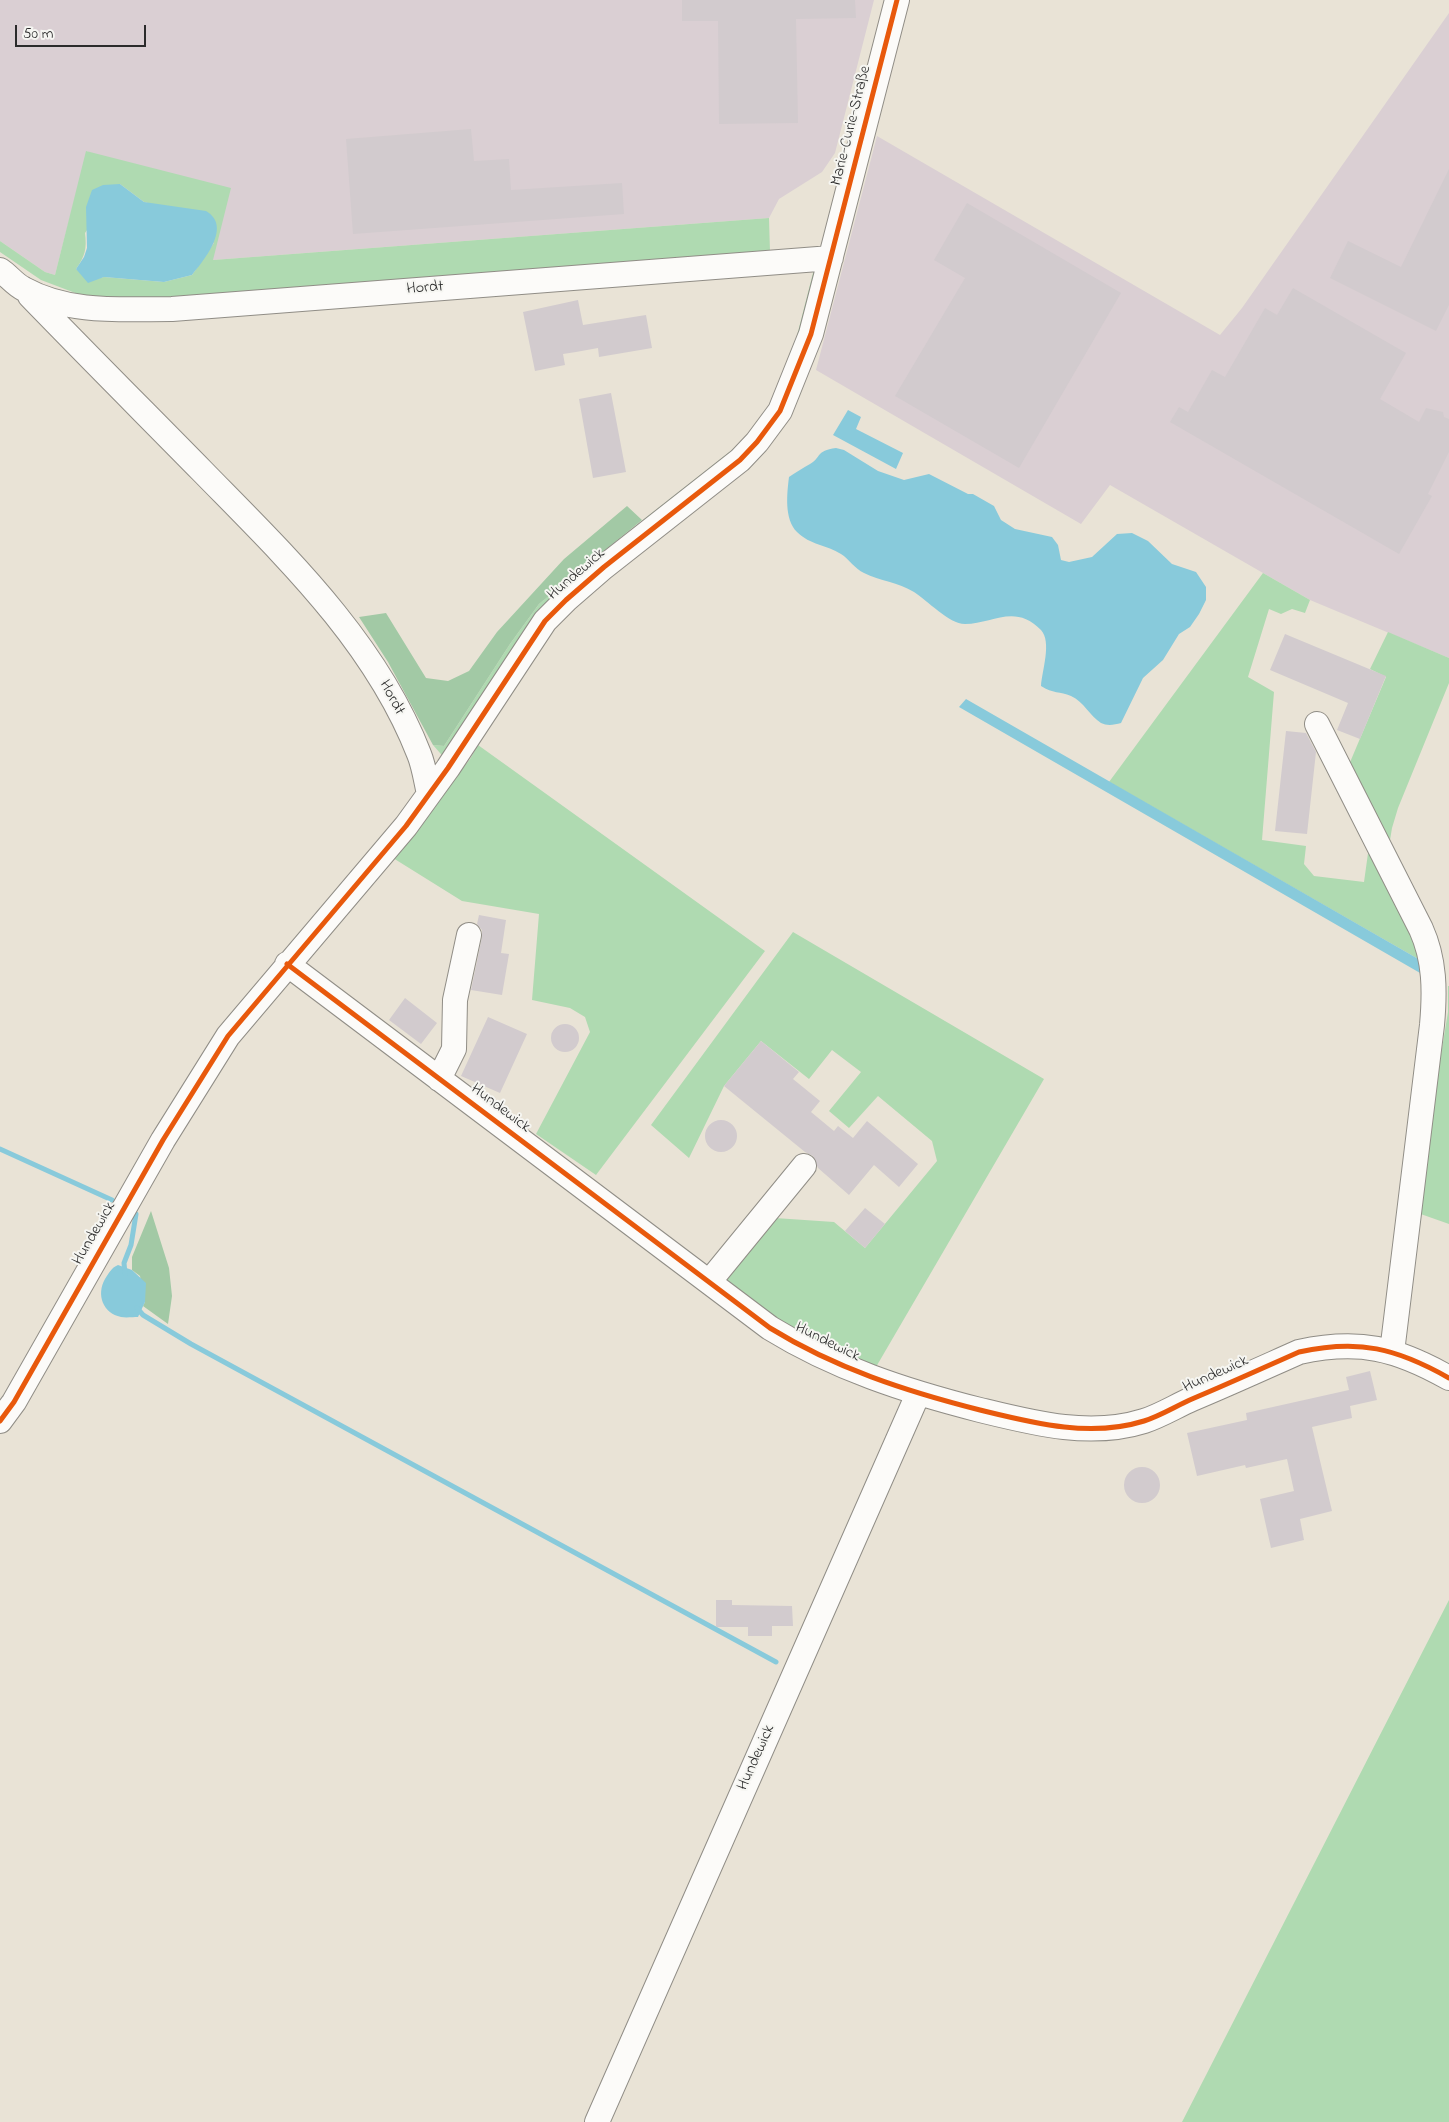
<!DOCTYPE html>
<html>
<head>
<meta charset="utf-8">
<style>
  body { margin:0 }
  #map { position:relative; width:1449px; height:2122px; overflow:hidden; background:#e9e3d6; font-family:"Indie Flower",sans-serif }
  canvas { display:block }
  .scale { position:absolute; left:15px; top:25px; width:131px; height:22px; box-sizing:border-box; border:2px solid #2b2b2b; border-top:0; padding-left:6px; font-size:15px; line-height:18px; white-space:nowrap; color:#2b2b2b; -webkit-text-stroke:4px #f6f6f2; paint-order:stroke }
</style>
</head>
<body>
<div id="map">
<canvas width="1449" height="2122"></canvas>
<div class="scale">50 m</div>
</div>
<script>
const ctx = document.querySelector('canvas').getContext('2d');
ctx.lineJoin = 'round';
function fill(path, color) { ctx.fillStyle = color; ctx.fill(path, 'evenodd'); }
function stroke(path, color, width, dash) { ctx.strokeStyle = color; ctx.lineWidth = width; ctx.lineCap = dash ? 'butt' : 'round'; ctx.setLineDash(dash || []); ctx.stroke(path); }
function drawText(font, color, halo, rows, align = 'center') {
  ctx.font = font + ' "Indie Flower",sans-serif'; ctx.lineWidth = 4; ctx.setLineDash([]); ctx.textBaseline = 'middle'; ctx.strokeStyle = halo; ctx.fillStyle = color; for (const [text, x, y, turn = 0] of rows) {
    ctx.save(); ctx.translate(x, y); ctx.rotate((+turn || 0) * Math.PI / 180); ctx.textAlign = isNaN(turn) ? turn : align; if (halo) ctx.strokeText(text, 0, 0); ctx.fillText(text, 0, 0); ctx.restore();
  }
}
fill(new Path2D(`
  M0,0H874L835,153L822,172L779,199L769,218L213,260L87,151L55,275L45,272L0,241Z
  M1449,13V658L1310,600L1110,485L1081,524L816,370L877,136L1220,335L1242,308Z`), '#dacfd3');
fill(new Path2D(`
  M86,151L231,188L213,260L769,218L770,252L118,301L78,294L41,280L0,252V241L45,272L55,275ZM120,184L144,202L157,205L214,243L192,275L164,282L104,277L92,280L76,269C85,256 87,249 85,233Z
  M814,269L819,276C812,343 787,411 737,457L570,589L544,616L447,761L433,745L444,746L510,644L539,604L578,571L732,450L758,424L776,396L790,363Z
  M1263,573L1310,600L1305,613L1292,609L1281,614L1269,609L1248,677L1274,692L1262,840L1306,846L1304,864L1314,876L1364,882L1370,839L1427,964L1109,782Z
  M1388,632L1449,658V683L1398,808L1392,828L1388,852L1348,767L1386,677L1370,669Z
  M478,745L765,951L596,1175L536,1134L590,1032L585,1017L570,1008L532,1000L539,914L462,901L393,858L470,759Z
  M793,932L1044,1079L876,1367L794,1332L724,1279L775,1218L834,1222L865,1248L937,1161L932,1141L878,1096L849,1128L829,1111L861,1072L832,1050L809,1079L761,1041L724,1086L689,1158L651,1125Z
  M1448,986H1449V1224L1415,1212L1448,1012Z
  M1449,1600V2122H1182Z`), '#afdab1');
fill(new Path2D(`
  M627,506L642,520L539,604L510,644L444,746L433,745L388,662L359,617L386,613L426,678L448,681L469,671L497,632L564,559Z
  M151,1211L169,1268L172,1296L168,1324L143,1306L145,1302L140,1276L132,1270V1257Z`), '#a2c9a5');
fill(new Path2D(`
  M120,184L144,202L206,211C232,226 205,259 192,275L164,282L104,277L88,283L76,269L84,257L87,248L86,207L92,190L103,185Z
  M848,410L861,417L856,429L903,453L896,469L833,435Z
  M836,448L844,450L878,471L904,480L929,474L968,494H973L994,506L1001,520L1015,529L1052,537L1058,545L1061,560L1069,562L1092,557L1117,534L1132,533L1148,541L1172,564L1196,572L1206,587V600L1199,614L1190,627L1179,634L1163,660L1143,678L1121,723C1114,725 1107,726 1101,723C1090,716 1084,702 1071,696C1060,691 1053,694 1041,686C1042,671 1052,642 1041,630C1015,603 992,624 965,624C949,624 927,600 914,592C898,582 880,581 864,573C855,569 849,559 841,554C827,545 810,545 797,532C784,519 787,493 789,477C796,472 803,468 810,464C822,457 815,451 836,448Z
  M966,699L1427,964V977L959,707Z
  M118,1265L132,1270L146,1283L145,1302L138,1317C133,1317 126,1318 121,1317C103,1313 96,1295 105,1279C109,1273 111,1268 118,1265Z`), '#88cadb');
stroke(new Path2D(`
  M0,1149L112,1200
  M125,1274L124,1263L131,1245L136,1214
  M137,1308L143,1315L191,1344L776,1662`), '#88cadb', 5);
fill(new Path2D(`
  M682,0H855L856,18L796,19L798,123L719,124L718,21H682Z
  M471,129L474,161L509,159L511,190L622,183L624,214L353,234L346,139Z
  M1449,169V305L1436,331L1330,278L1348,241L1401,267Z
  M967,203L1121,293L1019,468L895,396L965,278L934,260Z
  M1293,288L1406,353L1380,399L1419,422L1426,408L1443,412L1444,417L1449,419V452L1428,494L1432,496L1399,554L1170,422L1179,407L1188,412L1212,370L1225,377L1265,308L1277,315Z
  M578,300L583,325L646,315L652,348L599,357L598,348L576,352L563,354L565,365L535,371L523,312Z
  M611,393L626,472L593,478L579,399Z
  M1285,634L1386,676L1360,739L1337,730L1348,703L1270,670Z
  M1286,731L1306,733L1316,752L1307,834L1275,831Z
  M479,915L506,920L501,953L509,954L502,995L471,990L482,937V930L477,924Z
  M405,998L437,1023L421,1044L389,1020Z
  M488,1017L527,1034L500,1093L461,1076Z
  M551 1038a14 14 0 1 1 28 0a14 14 0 1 1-28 0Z
  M761,1041L799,1072L793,1079L820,1101L811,1112L834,1131L838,1126L853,1138L867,1121L918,1164L899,1187L874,1165L849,1195L818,1168L813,1156L805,1152L724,1086Z
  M705 1136a16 16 0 1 1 32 0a16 16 0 1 1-32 0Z
  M865,1208L885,1224L865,1248L845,1231Z
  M1370,1371L1377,1400L1350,1406L1352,1418L1312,1427L1332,1511L1300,1519L1304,1540L1271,1548L1260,1499L1294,1491L1287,1459L1246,1468L1245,1465L1197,1476L1187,1433L1247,1420L1246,1413L1349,1390L1346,1377Z
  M1124 1485a18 18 0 1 1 36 0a18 18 0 1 1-36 0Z
  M716,1600H732V1605L792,1606L793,1626H772V1636H748V1627H716Z`), '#d2cbce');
const minor = new Path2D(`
  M0,270C8,275 15,285 24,289C69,314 122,309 172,309L831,258
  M30,296C87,355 145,413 202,471C285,556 375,641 419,754C424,766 426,781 429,794
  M1317,724L1421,929C1435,960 1435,991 1432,1025L1392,1352
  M287,964L770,1328C835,1368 905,1391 980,1410C1033,1423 1090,1438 1144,1421C1160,1416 1176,1406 1192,1399C1228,1384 1263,1368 1299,1352C1359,1339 1396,1348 1449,1378
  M439,1079L454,1049L455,1000L469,935
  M709,1282L804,1166
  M0,1421L14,1402L163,1140L228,1036L406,826L448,768L545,621L566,600L604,567L740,460L757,442L780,411L811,334L897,0
  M597,2122L918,1394`);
stroke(minor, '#908d86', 26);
stroke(minor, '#fcfbf9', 24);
stroke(new Path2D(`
  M287,964L770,1328C835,1368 905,1391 980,1410C1033,1423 1090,1438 1144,1421C1160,1416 1176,1406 1192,1399C1228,1384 1263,1368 1299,1352C1359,1339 1396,1348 1449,1378
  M0,1421L14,1402L163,1140L228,1036L406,826L448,768L545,621L566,600L604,567L740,460L757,442L780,411L811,334L897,0`), '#e8590c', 5);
drawText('16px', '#2b2b2b', '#f6f6f2', [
  ["Marie-Curie-Straße",852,126,-76],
  ["Hordt",425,289,-4],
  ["Hundewick",577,575,-41],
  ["Hordt",391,698,62],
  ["Hundewick",500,1109,37],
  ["Hundewick",95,1234,-60],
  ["Hundewick",827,1343,26],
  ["Hundewick",1216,1375,-24],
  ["Hundewick",757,1758,-66]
]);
</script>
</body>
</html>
